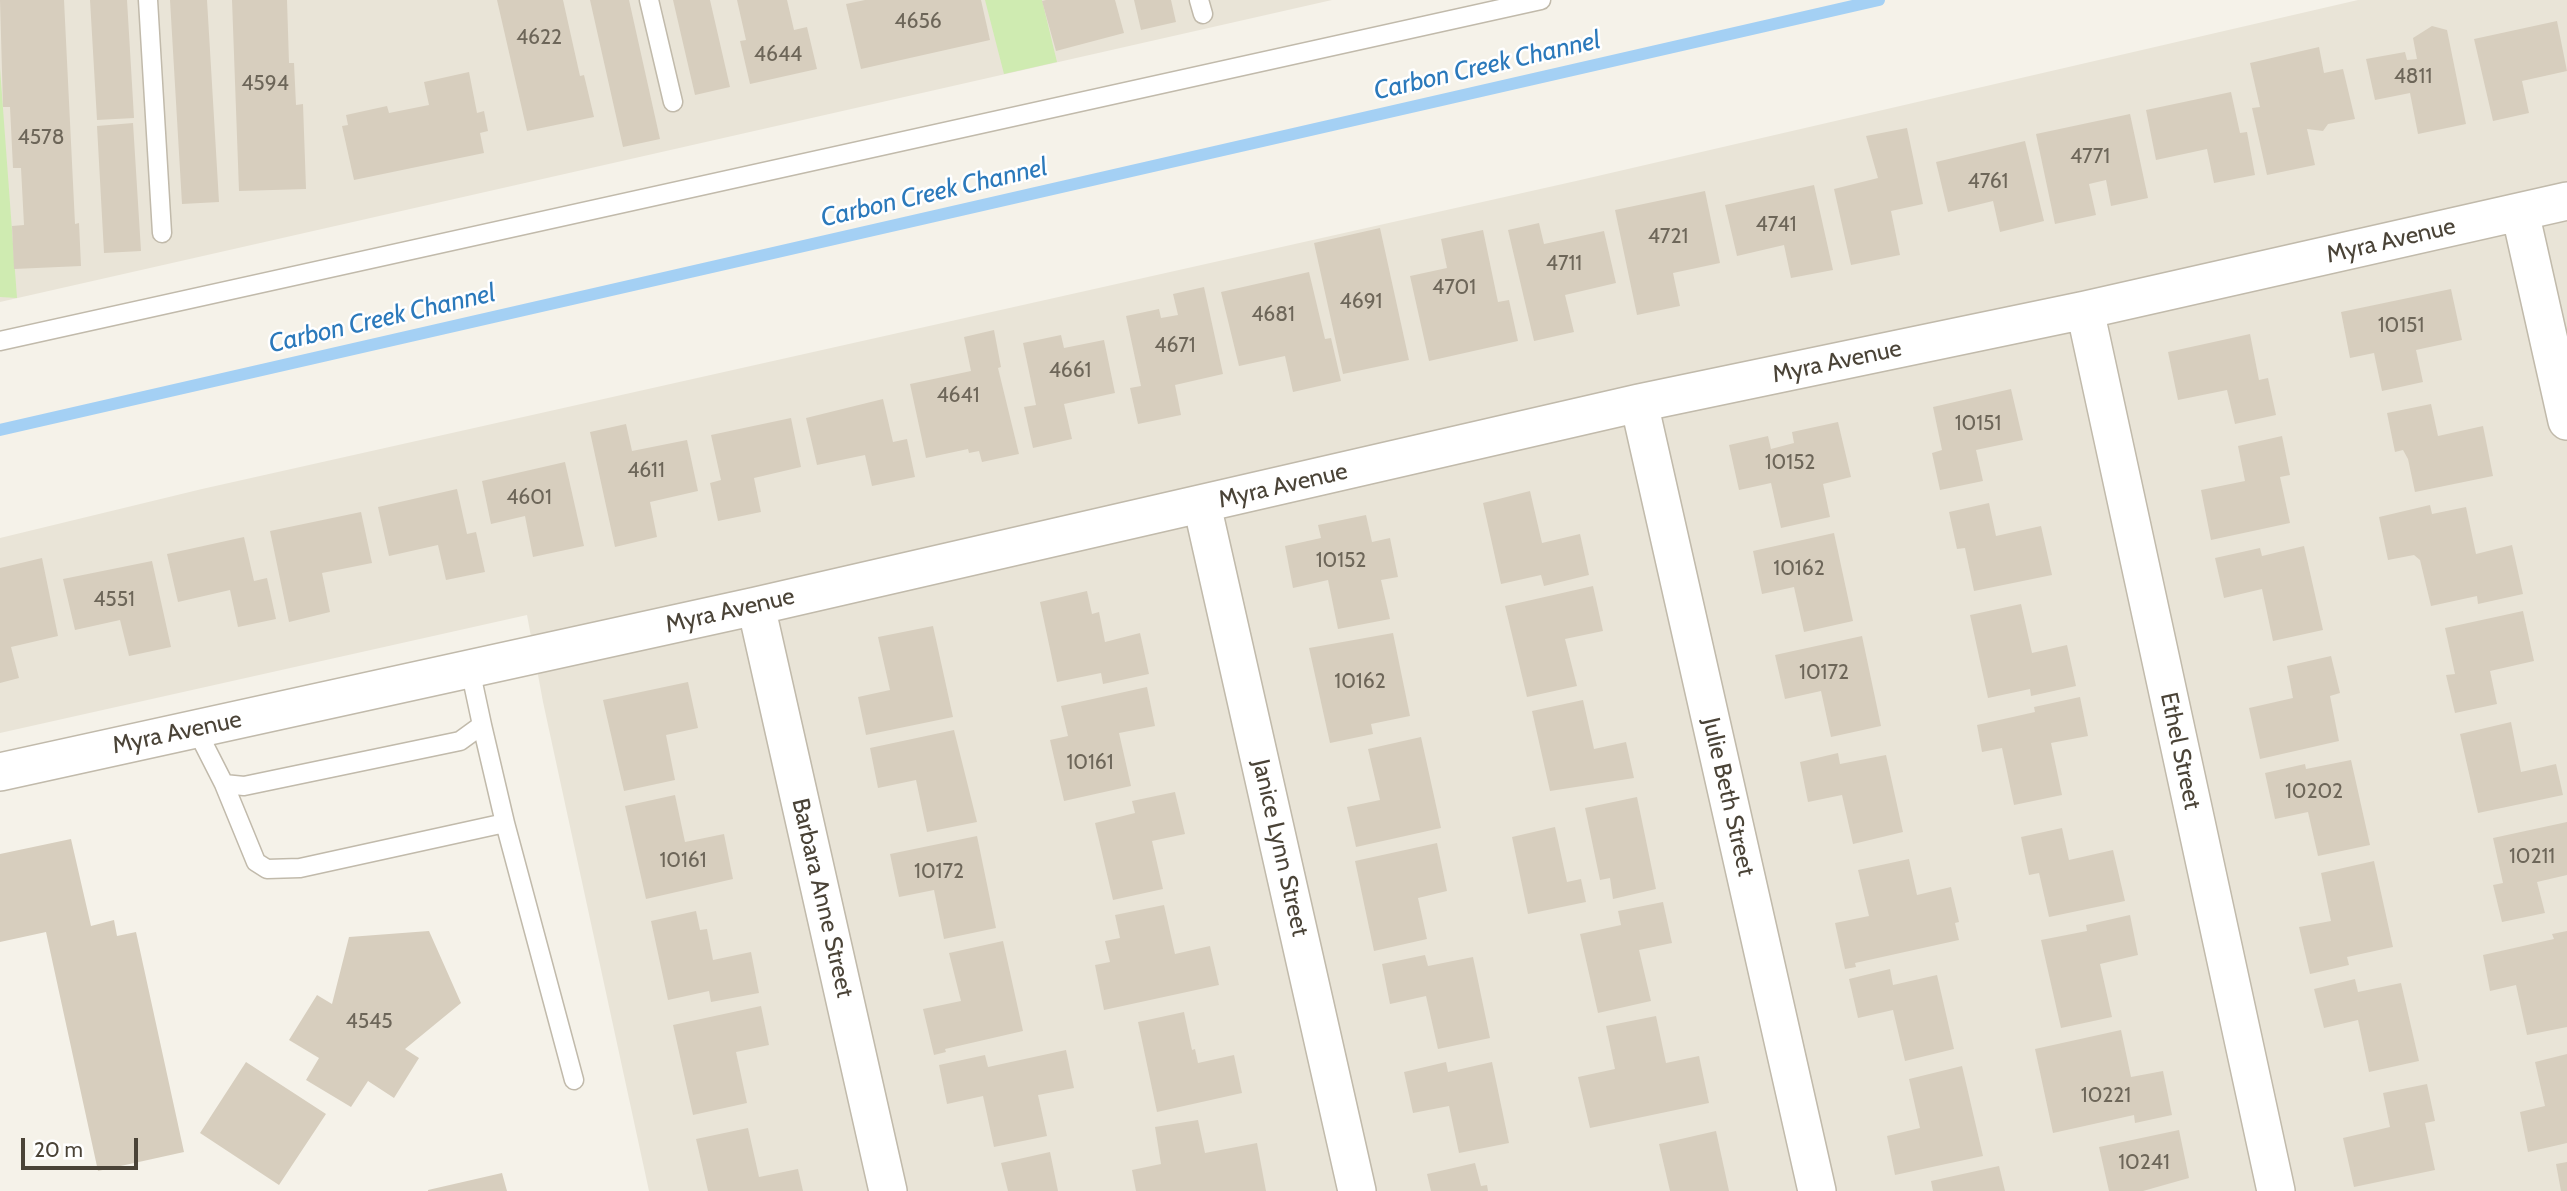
<!DOCTYPE html>
<html>
<head>
<meta charset="utf-8">
<style>
  body { margin:0 }
  #map { position:relative; width:2567px; height:1191px; overflow:hidden; background:#f5f2e9; font-family:Cabin,sans-serif }
  canvas { display:block }
  .scale { position:absolute; left:21px; top:1138px; width:117px; height:32px; box-sizing:border-box; border:4px solid #4a4337; border-top:0; padding-left:9px; font-size:21px; line-height:24px; white-space:nowrap; color:#4a4337; -webkit-text-stroke:5px #fff; paint-order:stroke }
</style>
</head>
<body>
<div id="map">
<canvas width="2567" height="1191"></canvas>
<div class="scale">20 m</div>
</div>
<script>
const ctx = document.querySelector('canvas').getContext('2d');
ctx.lineJoin = 'round';
function fill(path, color) { ctx.fillStyle = color; ctx.fill(path, 'evenodd'); }
function stroke(path, color, width, dash) { ctx.strokeStyle = color; ctx.lineWidth = width; ctx.lineCap = dash ? 'butt' : 'round'; ctx.setLineDash(dash || []); ctx.stroke(path); }
function drawText(font, color, halo, rows, align = 'center') {
  ctx.font = font + ' Cabin,sans-serif'; ctx.lineWidth = 5; ctx.setLineDash([]); ctx.textBaseline = 'middle'; ctx.strokeStyle = halo; ctx.fillStyle = color; for (const [text, x, y, turn = 0] of rows) {
    ctx.save(); ctx.translate(x, y); ctx.rotate((+turn || 0) * Math.PI / 180); ctx.textAlign = isNaN(turn) ? turn : align; if (halo) ctx.strokeText(text, 0, 0); ctx.fillText(text, 0, 0); ctx.restore();
  }
}
fill(new Path2D(`
  M0,0H1332L0,302Z
  M2358,0H2567V1191H649L543,702L527,615L0,733V538L202,489L1576,181Z`), '#e9e4d7');
fill(new Path2D(`
  M985,0H1042L1057,62L1004,74Z
  M0,68L17,298L0,297Z`), '#cfebb1');
stroke(new Path2D(`
  M0,430L1879,0`), '#a4d0f4', 12);
fill(new Path2D(`
  M0,0H64L75,224L79,223L81,266L14,269L12,226L24,225L21,168H13L10,107H3Z
  M90,0H127L134,118L97,120Z
  M170,0H207L219,202L182,204Z
  M232,0H287L289,63H294L296,105L303,104L306,189L239,191Z
  M497,0H563L580,76L584,75L594,117L527,131Z
  M590,0H629L660,139L623,147Z
  M673,0H710L730,87L695,95Z
  M737,0H787L794,30L807,27L817,69L750,84L740,41L746,40Z
  M865,0H981L990,40L861,69L846,4Z
  M1046,0H1115L1124,33L1056,51L1042,1Z
  M1134,0H1171L1176,22L1141,30Z
  M2557,21L2567,71L2522,81L2529,113L2493,121L2474,39Z
  M2432,26L2447,30L2466,124L2418,134L2410,93L2375,100L2366,59L2405,52L2407,60L2417,59L2413,38Z
  M2319,47L2324,73L2343,69L2355,119L2328,124L2323,131L2307,129L2315,165L2267,175L2252,108L2260,107L2250,63Z
  M469,72L477,113L484,111L488,131L480,133L484,153L354,180L342,126L348,125L346,115L387,106L389,113L429,105L424,82Z
  M2231,92L2240,133L2247,132L2255,175L2214,183L2207,149L2156,160L2146,110Z
  M2130,114L2148,198L2111,206L2106,180L2089,184L2096,215L2055,224L2036,134Z
  M133,123L141,251L104,253L97,126Z
  M1907,128L1923,204L1891,211L1900,255L1851,265L1834,189L1878,178L1866,136Z
  M2025,141L2044,221L2000,232L1993,201L1948,212L1936,162Z
  M1814,185L1833,270L1791,278L1784,245L1737,256L1725,205Z
  M1705,191L1720,263L1673,273L1680,306L1637,315L1615,210Z
  M1539,223L1544,244L1604,231L1616,283L1565,295L1574,332L1534,341L1508,230Z
  M1380,228L1409,360L1343,374L1314,243Z
  M1483,230L1498,302L1509,300L1518,341L1429,361L1410,276L1447,268L1441,239Z
  M1309,272L1325,339L1331,338L1341,381L1293,392L1285,356L1239,366L1221,292Z
  M1204,287L1223,374L1175,385L1181,415L1138,424L1130,388L1141,386L1126,316L1159,309L1161,318L1178,315L1173,294Z
  M2451,289L2462,340L2416,350L2423,382L2382,391L2374,353L2350,358L2341,312Z
  M994,330L1001,367L998,368L1019,454L982,462L979,451L969,453L968,449L926,458L910,384L971,371L964,337Z
  M2250,334L2259,380L2268,378L2276,415L2235,424L2227,390L2178,400L2168,352Z
  M1061,335L1064,348L1104,340L1115,393L1064,404L1072,439L1033,448L1024,407L1036,405L1023,343Z
  M2011,389L2023,440L1976,450L1983,481L1940,490L1932,453L1942,450L1933,407Z
  M883,399L893,442L907,439L915,477L872,486L865,455L817,465L806,418Z
  M2431,404L2438,436L2483,426L2493,476L2415,492L2408,459L2403,450L2395,452L2387,413Z
  M791,418L801,467L754,478L761,512L718,521L710,483L721,480L711,435Z
  M1838,422L1851,477L1823,484L1830,517L1781,528L1771,483L1739,490L1729,445L1768,436L1771,449L1794,443L1792,432Z
  M626,424L632,451L687,440L698,491L650,502L657,537L615,547L590,432Z
  M2282,436L2290,475L2280,477L2290,523L2211,540L2201,490L2245,481L2238,446Z
  M565,462L584,546L533,557L525,516L491,524L482,481Z
  M457,489L467,534L476,532L485,572L446,580L438,545L389,556L378,507Z
  M1530,491L1542,543L1580,534L1589,575L1544,586L1541,575L1501,584L1483,503Z
  M1989,503L1996,536L2041,526L2052,575L1974,591L1965,548L1957,549L1949,512Z
  M2430,505L2432,514L2466,507L2476,554L2512,545L2523,594L2478,604L2477,596L2431,606L2420,560L2414,555L2388,560L2379,517Z
  M361,512L372,563L322,573L330,612L289,622L270,531Z
  M1366,515L1372,542L1390,538L1398,577L1381,580L1390,619L1338,629L1328,580L1293,588L1285,546L1321,538L1318,525Z
  M1834,533L1853,621L1804,632L1794,587L1762,594L1753,551Z
  M244,537L254,581L267,578L276,619L238,627L230,590L178,602L167,554Z
  M2304,546L2323,630L2273,641L2262,589L2224,598L2215,558L2260,548L2262,556Z
  M42,558L58,636L11,647L19,678L0,683V568Z
  M152,561L171,647L129,656L120,620L75,630L63,579Z
  M1593,586L1603,631L1565,639L1577,686L1527,697L1505,606Z
  M1087,591L1092,614L1099,612L1105,642L1140,633L1149,674L1103,684L1101,673L1057,682L1040,602Z
  M2021,604L2032,653L2067,645L2076,686L2031,696L2030,689L1988,698L1970,615Z
  M2523,611L2534,661L2490,671L2497,704L2455,713L2446,675L2455,674L2445,628Z
  M933,626L953,717L866,735L858,697L890,690L878,637Z
  M1393,633L1410,716L1371,724L1373,734L1330,743L1309,648Z
  M1862,636L1881,726L1831,737L1821,691L1785,699L1775,655Z
  M2331,656L2340,693L2330,696L2339,741L2260,759L2249,708L2293,698L2287,666Z
  M688,682L698,728L666,735L675,780L624,791L603,700Z
  M1147,687L1155,726L1119,733L1131,786L1064,801L1050,740L1068,736L1061,706Z
  M2080,697L2088,736L2051,743L2062,795L2014,805L2002,748L1982,752L1977,725L2035,712L2034,707Z
  M1583,700L1594,749L1626,742L1634,778L1550,791L1532,711Z
  M2511,722L2521,772L2556,764L2563,795L2478,813L2460,734Z
  M954,730L977,822L927,832L916,780L878,788L870,748Z
  M1421,737L1441,828L1356,847L1347,807L1380,800L1368,749Z
  M1838,753L1840,764L1886,755L1903,832L1853,844L1842,795L1808,802L1800,762Z
  M2351,760L2370,845L2318,856L2308,812L2275,819L2265,773L2305,764L2306,769Z
  M1175,792L1185,834L1152,841L1163,889L1113,900L1095,823L1135,813L1132,801Z
  M675,795L685,842L724,834L733,879L646,899L625,806Z
  M1637,797L1656,889L1613,899L1610,878L1600,880L1585,808Z
  M2567,822V875L2537,882L2545,913L2502,922L2493,885L2503,883L2493,838Z
  M1555,827L1567,882L1581,879L1586,902L1528,914L1512,837Z
  M2062,828L2069,860L2113,850L2125,901L2049,917L2039,873L2029,875L2021,837Z
  M977,836L996,928L944,939L934,890L899,897L890,854Z
  M71,839L91,926L114,920L117,936L136,932L184,1152L98,1171L46,932L0,942V854Z
  M1437,843L1447,891L1418,898L1427,939L1374,951L1355,861Z
  M1909,859L1917,895L1951,887L1959,922L1955,923L1959,940L1855,963L1856,967L1845,969L1835,923L1869,916L1858,870Z
  M2374,861L2393,947L2347,957L2349,965L2310,974L2299,927L2331,921L2321,873Z
  M1663,902L1672,943L1639,950L1651,1001L1598,1013L1580,934L1621,925L1618,911Z
  M1164,905L1175,954L1210,946L1219,985L1104,1010L1095,965L1110,962L1105,941L1120,938L1115,915Z
  M696,911L700,930L707,929L713,960L751,952L759,993L711,1002L709,991L668,1000L651,921Z
  M2130,915L2138,955L2100,964L2112,1017L2061,1028L2041,940L2087,931L2086,925Z
  M429,931L461,1003L405,1049L419,1058L394,1098L368,1081L351,1107L306,1080L319,1058L289,1040L317,995L332,1004L349,937Z
  M2567,931V1027L2527,1035L2516,985L2490,991L2483,955L2554,939L2552,934Z
  M1003,941L1023,1031L945,1049L946,1052L934,1055L923,1009L961,1001L949,953Z
  M1425,955L1428,966L1473,957L1490,1038L1438,1049L1426,996L1390,1004L1382,964Z
  M1890,969L1893,985L1937,975L1954,1049L1905,1061L1893,1010L1858,1018L1849,979Z
  M2355,979L2358,992L2401,983L2419,1061L2369,1072L2358,1020L2324,1028L2314,989Z
  M761,1006L769,1045L736,1052L747,1103L693,1115L673,1025Z
  M1184,1012L1192,1050L1195,1049L1198,1063L1234,1055L1242,1093L1157,1112L1138,1022Z
  M1656,1016L1666,1063L1699,1056L1709,1103L1590,1128L1578,1077L1615,1069L1606,1026Z
  M2121,1030L2131,1077L2163,1071L2172,1115L2135,1123L2134,1115L2053,1133L2035,1049Z
  M1066,1050L1074,1088L1038,1095L1047,1136L994,1147L983,1096L947,1104L939,1065L985,1055L988,1067Z
  M2567,1054V1143L2528,1152L2520,1112L2545,1106L2535,1062Z
  M246,1062L326,1114L279,1185L200,1133Z
  M1446,1062L1448,1072L1492,1062L1509,1143L1459,1153L1449,1106L1413,1113L1404,1072Z
  M1962,1066L1983,1156L1895,1175L1887,1136L1920,1128L1909,1079Z
  M2427,1084L2435,1121L2425,1123L2435,1170L2354,1187L2343,1138L2390,1127L2383,1093Z
  M1198,1120L1205,1153L1257,1143L1266,1191H1136L1132,1170L1161,1164L1155,1127Z
  M748,1128L759,1177L798,1169L803,1191H708L696,1139Z
  M2179,1130L2189,1178L2143,1191H2109L2099,1147Z
  M1716,1131L1729,1191H1670L1659,1144Z
  M1050,1152L1058,1191H1008L1001,1163Z
  M2567,1162V1191H2561L2556,1164Z
  M1475,1163L1481,1186L1487,1185L1488,1191H1431L1427,1174Z
  M1999,1166L2005,1191H1933L1931,1181Z
  M502,1173L507,1191H428V1190Z`), '#d7cebe');
const lane = new Path2D(`
  M148,0L162,233
  M649,0L673,102
  M1199,0L1203,14
  M0,341L1541,0
  M196,729L224,784L244,786L460,741L482,725L470,669
  M224,784L256,862L267,869L300,868L505,823L482,725
  M505,823L574,1080`);
const street = new Path2D(`
  M2520,212L2567,421
  M2085,310L2276,1191
  M1639,403L1817,1191
  M1202,505L1357,1191
  M756,606L888,1191
  M0,772L756,606L1639,403L2085,310L2567,201`);
stroke(lane, '#c1baab', 21);
stroke(street, '#c1baab', 40);
stroke(lane, '#fff', 18);
stroke(street, '#fff', 37);
drawText('21px', '#6d6659', null, [
  ["4656",918,22],
  ["4622",539,38],
  ["4644",778,55],
  ["4811",2413,77],
  ["4594",265,84],
  ["4578",41,138],
  ["4771",2090,157],
  ["4761",1988,182],
  ["4741",1776,225],
  ["4721",1668,237],
  ["4711",1564,264],
  ["4701",1454,288],
  ["4691",1361,302],
  ["4681",1273,315],
  ["10151",2401,326],
  ["4671",1175,346],
  ["4661",1070,371],
  ["4641",958,396],
  ["10151",1978,424],
  ["10152",1790,463],
  ["4611",646,471],
  ["4601",529,498],
  ["10152",1341,561],
  ["10162",1799,569],
  ["4551",114,600],
  ["10172",1824,673],
  ["10162",1360,682],
  ["10161",1090,763],
  ["10202",2314,792],
  ["10211",2532,857],
  ["10161",683,861],
  ["10172",939,872],
  ["4545",369,1022],
  ["10221",2106,1096],
  ["10241",2144,1163]
]);
drawText('24px', '#4a4337', '#fff', [
  ["Myra Avenue",2391,241,-13],
  ["Myra Avenue",1837,362,-12],
  ["Myra Avenue",1283,486,-13],
  ["Myra Avenue",730,611,-13],
  ["Myra Avenue",177,733,-12],
  ["Ethel Street",2180,751,78],
  ["Julie Beth Street",1728,797,77],
  ["Janice Lynn Street",1280,848,77],
  ["Barbara Anne Street",822,898,77]
]);
drawText('italic 26px', '#2b79bb', '#fff', [
  ["Carbon Creek Channel",1487,66,-13],
  ["Carbon Creek Channel",934,193,-13],
  ["Carbon Creek Channel",382,319,-13]
]);
</script>
</body>
</html>
